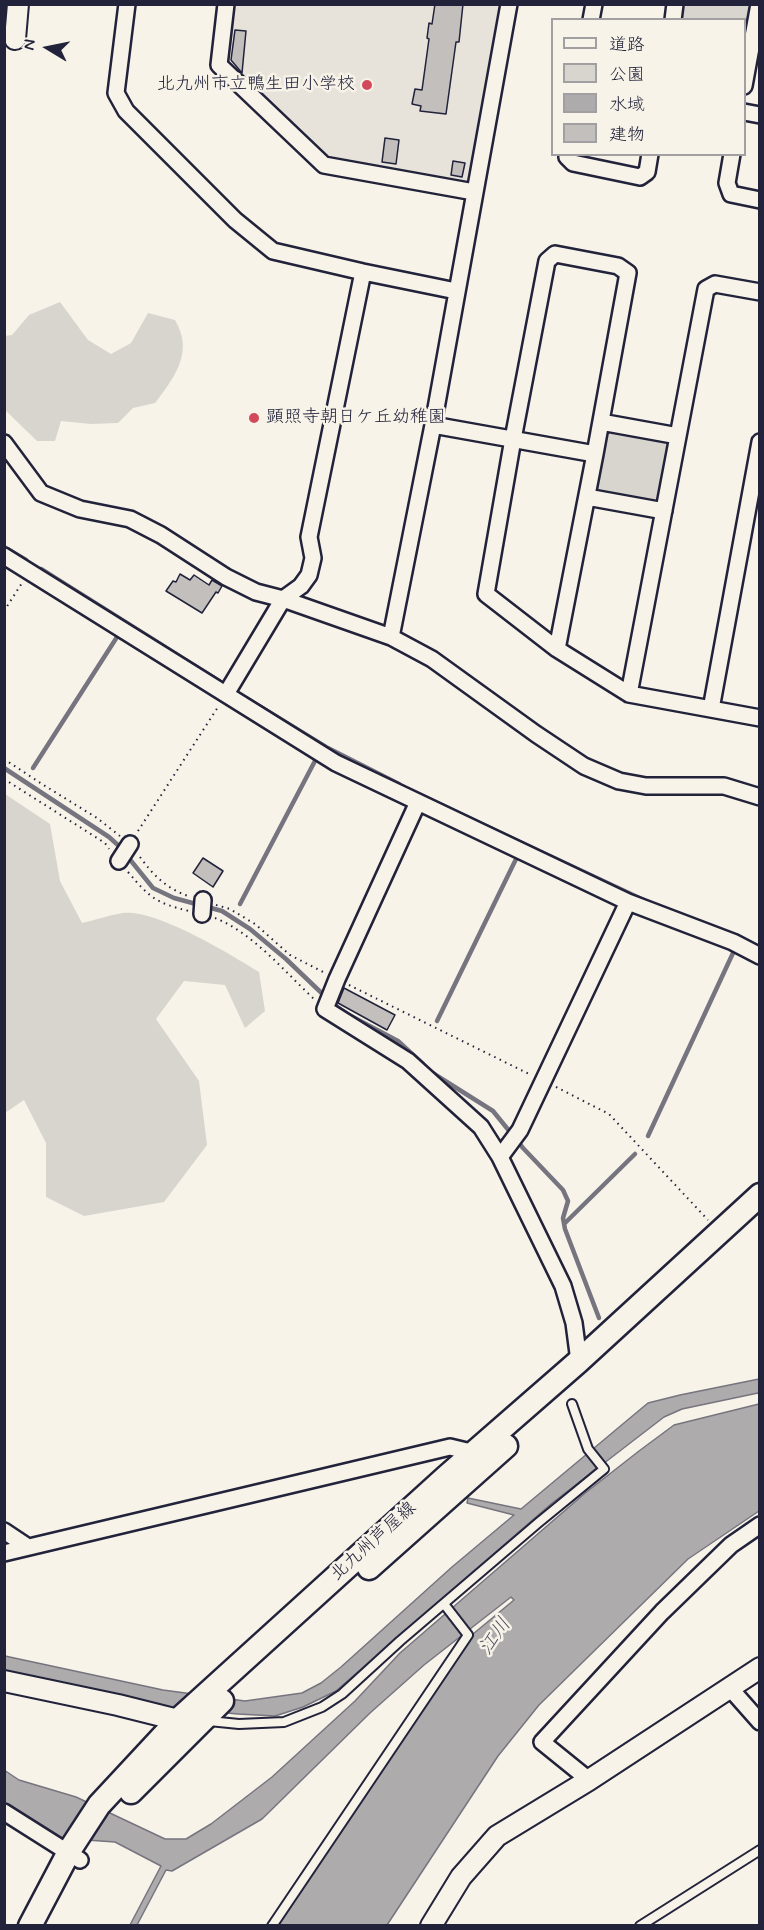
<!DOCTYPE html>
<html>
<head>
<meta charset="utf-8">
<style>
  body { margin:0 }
  #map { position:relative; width:764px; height:1930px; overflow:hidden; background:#f7f3e8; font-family:Mynerve,"Klee One",sans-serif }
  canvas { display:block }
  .frame { position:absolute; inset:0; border:6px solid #22223b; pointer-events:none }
  .legend { position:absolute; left:551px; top:18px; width:195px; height:138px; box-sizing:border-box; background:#f7f3e8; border:2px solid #a29fa3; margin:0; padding:8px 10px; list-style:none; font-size:18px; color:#22223b }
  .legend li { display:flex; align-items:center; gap:12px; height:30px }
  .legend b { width:30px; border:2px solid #a29fa3 }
  .north { position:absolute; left:18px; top:18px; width:60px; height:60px; -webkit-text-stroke:4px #f7f3e8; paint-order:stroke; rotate:280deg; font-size:16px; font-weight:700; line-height:24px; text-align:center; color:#22223b }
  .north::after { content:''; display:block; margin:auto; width:21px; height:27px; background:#22223b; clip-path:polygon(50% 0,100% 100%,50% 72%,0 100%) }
</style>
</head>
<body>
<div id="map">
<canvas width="764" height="1930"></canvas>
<div class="frame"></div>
<ul class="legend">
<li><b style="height:8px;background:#f7f3e8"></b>道路</li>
<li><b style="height:16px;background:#d8d5cf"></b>公園</li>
<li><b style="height:16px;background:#aeabad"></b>水域</li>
<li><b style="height:16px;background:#c2bfbd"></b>建物</li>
</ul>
<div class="north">N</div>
</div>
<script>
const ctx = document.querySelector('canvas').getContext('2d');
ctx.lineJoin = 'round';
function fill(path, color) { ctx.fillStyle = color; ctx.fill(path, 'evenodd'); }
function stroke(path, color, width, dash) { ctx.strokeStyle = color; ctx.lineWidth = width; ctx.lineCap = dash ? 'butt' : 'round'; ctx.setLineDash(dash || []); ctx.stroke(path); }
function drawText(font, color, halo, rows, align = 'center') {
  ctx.font = font + ' Mynerve,"Klee One",sans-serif'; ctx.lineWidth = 5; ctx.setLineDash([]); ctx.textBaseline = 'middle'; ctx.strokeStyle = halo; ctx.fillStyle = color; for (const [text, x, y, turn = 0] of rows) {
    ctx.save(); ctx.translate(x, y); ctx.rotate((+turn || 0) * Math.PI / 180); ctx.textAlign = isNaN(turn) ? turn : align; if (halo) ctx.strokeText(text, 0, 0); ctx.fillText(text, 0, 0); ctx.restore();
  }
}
fill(new Path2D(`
  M233,5H499L467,180L461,184L343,163L317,149L229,64L227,56Z`), '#e7e3db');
fill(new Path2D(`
  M684,5H753L745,49L744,20H681Z
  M60,302L88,340L111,354L131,343L148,313L175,320C194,352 175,377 155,403L133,408L118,423L91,424L61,421L55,441H37L5,410V336L12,335L29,315Z
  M605,427L671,439L660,506L592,493Z
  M5,794L50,824L60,881L82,923C96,920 109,915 123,913C156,909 230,954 259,972L265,1011L245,1028L225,985L184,981L156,1019L199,1081L207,1145L164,1202L84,1216L46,1197V1143L24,1100L5,1113Z`), '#d8d5cf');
const water = new Path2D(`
  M759,1379V1395L758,1393L682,1409L664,1417L551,1504L336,1691L303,1707L275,1716L238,1714L162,1707L5,1673V1656L163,1690L245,1701L302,1693L321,1683L341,1667L452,1567L514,1515L467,1503L468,1498L521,1509L648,1403L680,1395Z
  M759,1404V1511L688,1559L539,1705L498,1756L387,1925H276L322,1854L473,1634L514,1600L511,1597L424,1665L370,1713L262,1819L172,1871L166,1870L137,1925H130L161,1866L115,1842L57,1838L5,1805L4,1770L19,1780L76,1797L165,1839H186L211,1824L272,1777L355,1701L400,1653L584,1494L639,1451L674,1425Z`);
fill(water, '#aeabad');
stroke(water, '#76747f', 1.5);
stroke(new Path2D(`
  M4,547L26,560
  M41,569L219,681
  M246,698L326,747L399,784
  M4,768L109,837L119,846L153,888L174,898L222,911L250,929L286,959L333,1004L349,1015L398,1041L423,1064
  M33,768L117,637
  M420,795L648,902
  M240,904L316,759
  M437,1021L517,857
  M431,1072L493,1111L523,1148L563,1190L568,1201L563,1218L565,1229L599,1318
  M648,1136L733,953
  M564,1224L635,1154`), '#76747f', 4.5);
const building = new Path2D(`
  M435,4H463L459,42H456L446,114L420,111L421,106L412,104L415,89L422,90L429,39L427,38L429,23L432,24Z
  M235,30L246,31L242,73L231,60Z
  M385,138L399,140L396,164L382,162Z
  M453,161L465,163L462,177L451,175Z
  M180,574L190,580L194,575L209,585L212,580L222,586L218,593L216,592L202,613L166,591L173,581L176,582Z
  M203,858L223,871L213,887L193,873Z
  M344,988L395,1015L387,1030L338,1003Z`);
fill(building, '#c2bfbd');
stroke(building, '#22223b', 1.5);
const lane = new Path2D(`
  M209,1721L239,1724L284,1722L322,1707L342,1694L400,1641L538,1523L604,1469L588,1449L572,1404
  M272,1926L468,1635L444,1604
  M640,1926L760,1850`);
const street = new Path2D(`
  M127,4L116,93L126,111L235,220L273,251L363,272L456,291
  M226,4L219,65L324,165L474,192
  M591,20L594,4
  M673,20L675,4
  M744,86L759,4
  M744,112L760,115
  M568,154L567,157L573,163L640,177L647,172L650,154
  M732,154L727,183L731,194L760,200
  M601,422L678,436
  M433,425L595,454
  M4,443L41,493L80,509L130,519L161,535L226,577L256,592L283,599L391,637L432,659L536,734L584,766L619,781L646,786H724L760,797
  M587,497L664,511
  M4,556L336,763L628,902L733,942L760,956
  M391,637L433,425L509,4
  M557,649L595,454L628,273L618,266L555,254L547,261L513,439L486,594L557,649L629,694L760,718
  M226,694L283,599L301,586L309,575L313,558L309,537L363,272
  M629,694L706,289L715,284L760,292
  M711,709L760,442
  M418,802L337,979L325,1009L408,1061L481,1127L500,1157L563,1286L574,1323L579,1361
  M119,861L130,844
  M202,914L203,900
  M500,1157L520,1130L628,902
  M4,1531L28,1547
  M4,1553L450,1447L475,1453L479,1457
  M729,1687L760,1722
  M589,1780L542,1742L662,1612L731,1545L760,1525
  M4,1812L80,1860`);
const secondary = new Path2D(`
  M15,39L18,4
  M4,1681L118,1705L178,1720H193
  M431,1926L461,1877L497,1836L589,1780L760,1668`);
const primary = new Path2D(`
  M369,1568L506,1446
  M131,1792L222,1701
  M30,1926L71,1848L99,1805L178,1720L446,1477L579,1361L760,1195`);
stroke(lane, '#22223b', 12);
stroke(street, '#22223b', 20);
stroke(secondary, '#22223b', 24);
stroke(primary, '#22223b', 27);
stroke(new Path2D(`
  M4,611L22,583
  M4,759L42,784L97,818L120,836
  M4,779L105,843L109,849
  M138,831L218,707
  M140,857C153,875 166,888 188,896
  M128,872C150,898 156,903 189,911
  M216,905L230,909L255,924L290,955L325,973
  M215,918C253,933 285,972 314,999
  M349,985L529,1074
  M556,1087L609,1114L708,1220`), '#22223b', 2, [1.5, 4.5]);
stroke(lane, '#f7f3e8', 8);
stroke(street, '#f7f3e8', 15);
stroke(secondary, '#f7f3e8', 20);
stroke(primary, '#f7f3e8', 22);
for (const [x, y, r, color] of [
  [367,85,6,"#d1495b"],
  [254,418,6,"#d1495b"]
]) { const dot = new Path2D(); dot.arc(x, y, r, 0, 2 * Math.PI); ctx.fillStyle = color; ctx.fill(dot); stroke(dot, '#f7f3e8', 2); }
drawText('18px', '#22223b', '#f7f3e8', [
  ["北九州市立鴨生田小学校",355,85],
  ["顕照寺朝日ケ丘幼稚園",266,418,"left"]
], 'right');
drawText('18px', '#22223b', '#f7f3e8', [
  ["北九州芦屋線",374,1542,-42]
]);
drawText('italic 20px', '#535263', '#f7f3e8', [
  ["江川",496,1637,-55]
]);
</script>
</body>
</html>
